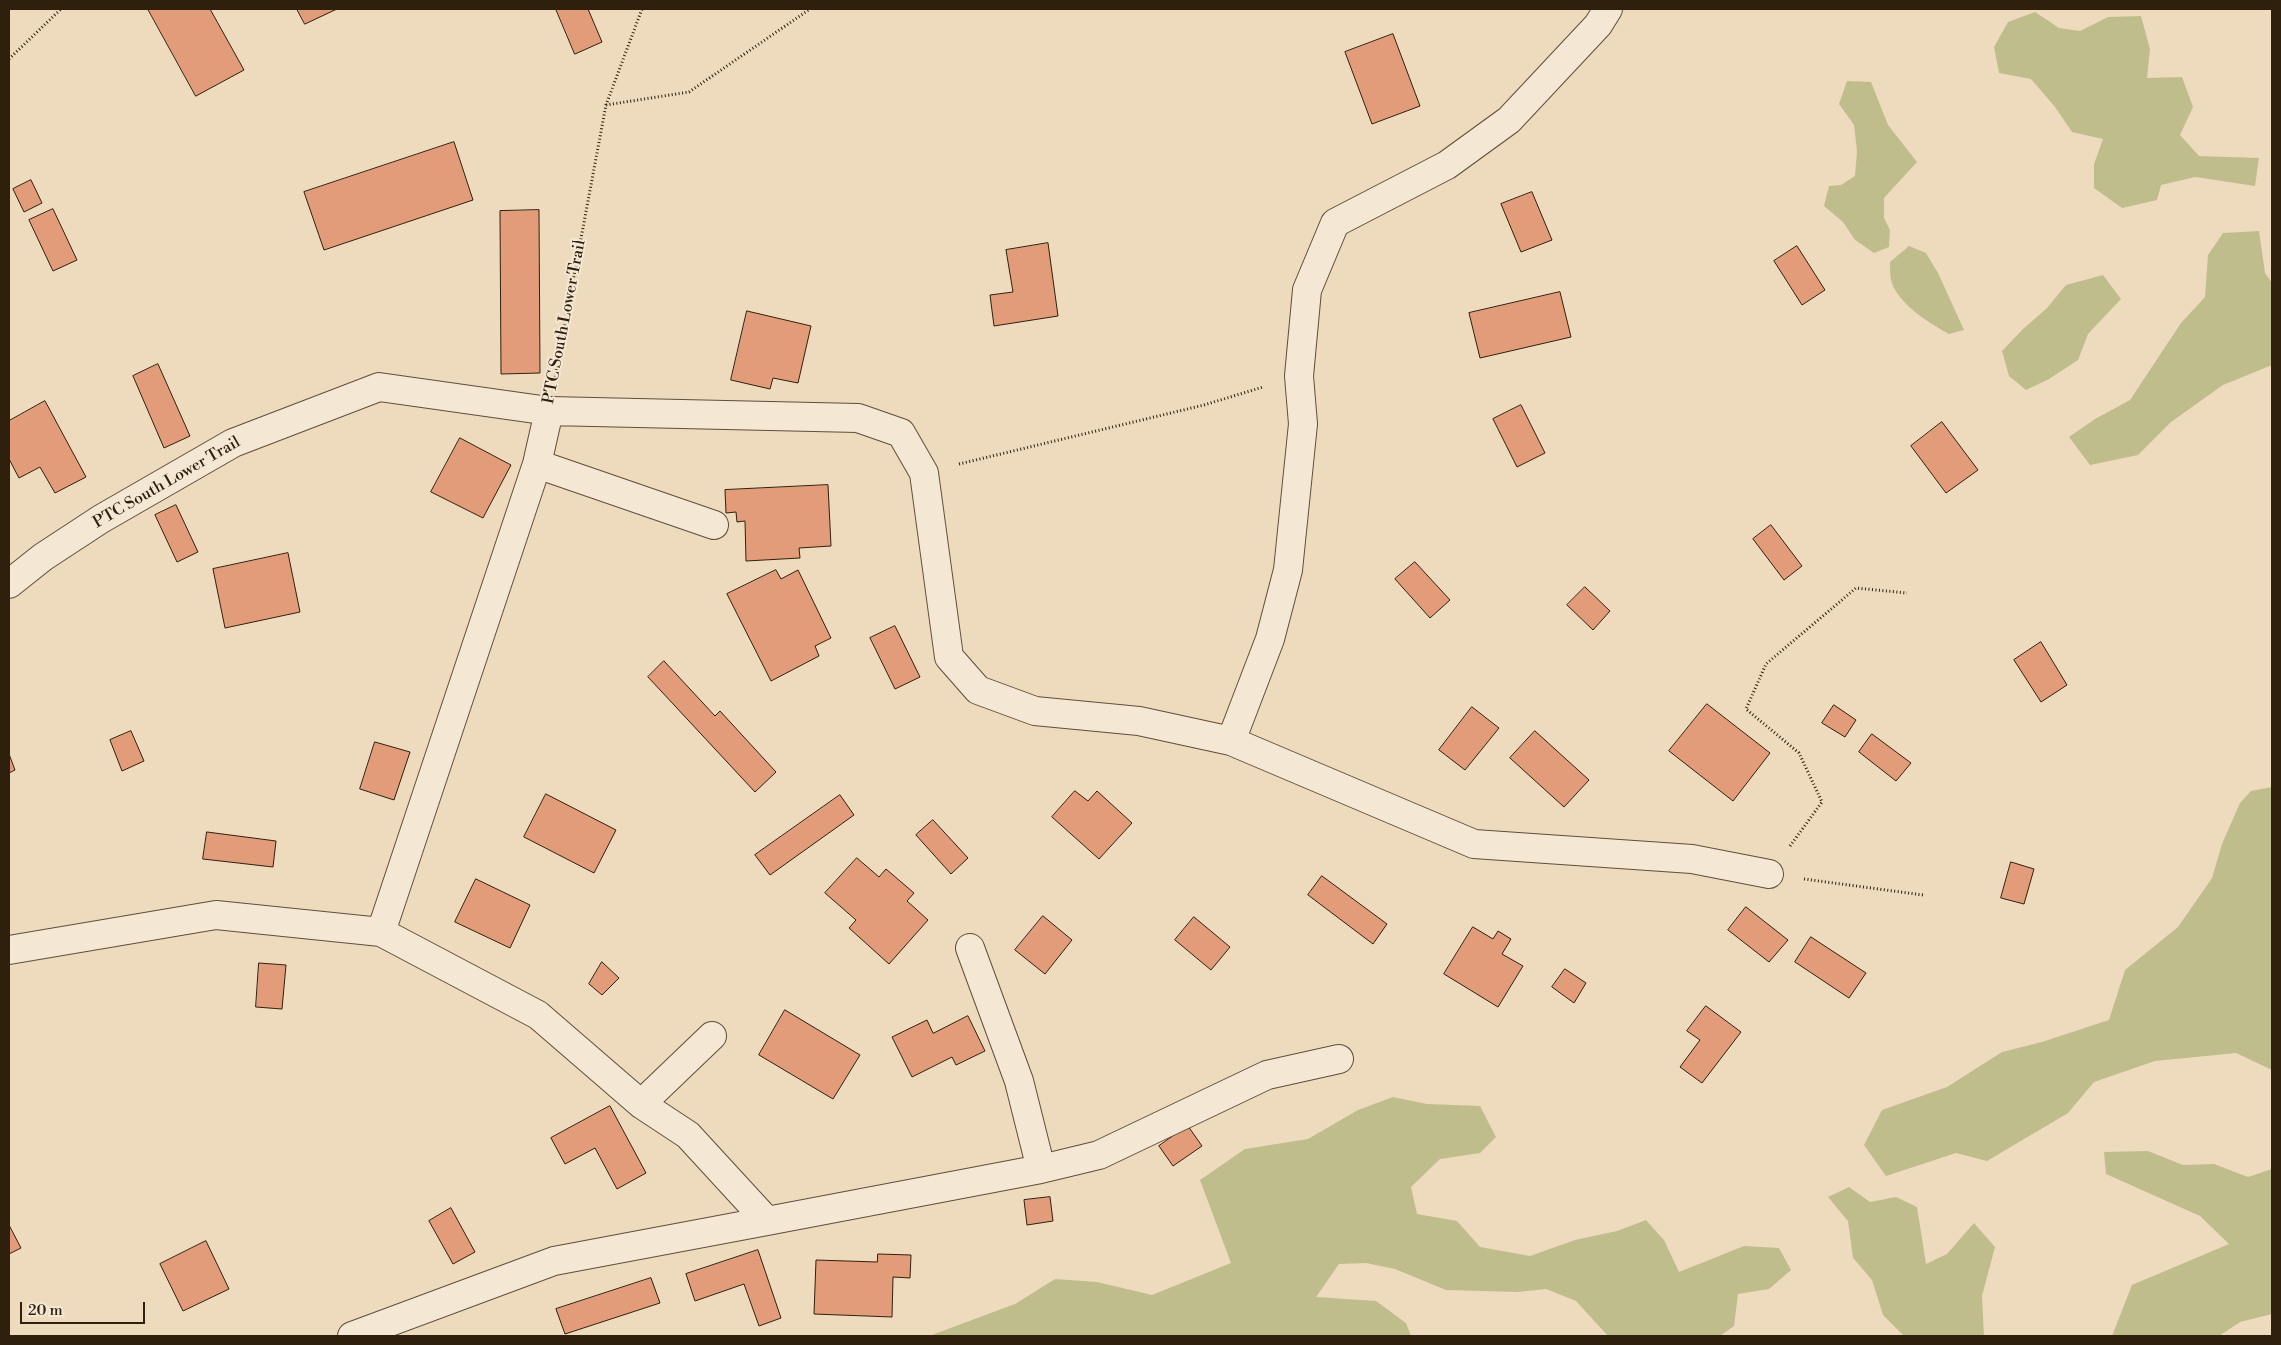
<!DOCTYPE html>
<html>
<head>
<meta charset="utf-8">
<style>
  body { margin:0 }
  #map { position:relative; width:2281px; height:1345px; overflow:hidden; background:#eedabd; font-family:"Libre Bodoni",serif }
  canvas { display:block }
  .frame { position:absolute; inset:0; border:10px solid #2f200e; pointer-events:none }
  .scale { position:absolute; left:20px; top:1302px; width:125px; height:22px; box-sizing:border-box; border:2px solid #2f200e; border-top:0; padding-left:6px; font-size:15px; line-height:18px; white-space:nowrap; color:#2f200e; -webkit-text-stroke:4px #f4e7d4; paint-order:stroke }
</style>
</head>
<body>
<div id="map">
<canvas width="2281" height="1345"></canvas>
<div class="frame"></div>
<div class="scale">20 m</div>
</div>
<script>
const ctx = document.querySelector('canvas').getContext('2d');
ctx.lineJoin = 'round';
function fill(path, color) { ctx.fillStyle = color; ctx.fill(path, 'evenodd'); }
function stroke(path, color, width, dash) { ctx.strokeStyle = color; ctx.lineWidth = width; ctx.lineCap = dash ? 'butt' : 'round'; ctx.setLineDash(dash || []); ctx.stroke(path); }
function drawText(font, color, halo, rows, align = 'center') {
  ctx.font = font + ' "Libre Bodoni",serif'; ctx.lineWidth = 4; ctx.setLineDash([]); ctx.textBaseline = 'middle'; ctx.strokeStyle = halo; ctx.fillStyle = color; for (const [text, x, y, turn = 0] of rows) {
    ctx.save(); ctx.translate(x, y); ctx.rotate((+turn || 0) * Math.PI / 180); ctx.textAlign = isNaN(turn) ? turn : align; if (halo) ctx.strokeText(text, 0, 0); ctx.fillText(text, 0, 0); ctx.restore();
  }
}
fill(new Path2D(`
  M2035,12L2059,28L2080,31L2108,17L2141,16L2150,49L2147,78L2182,77L2193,107L2180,135L2199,156L2259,158L2255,186L2195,177L2161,185L2157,200L2122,208L2094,188V164L2103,139L2072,132L2055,107L2031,79L1999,73L1994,47L2008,22Z
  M1847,81L1871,82L1888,125L1917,162L1884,198V218L1890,230L1889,247L1874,253L1855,240L1843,222L1824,206L1829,186L1841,185L1855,176L1857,151L1854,125L1839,104Z
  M2259,231L2265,273L2272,283V365L2223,385L2171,422L2138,455L2090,465L2069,437L2095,419L2130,400L2181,323L2205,297L2208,255L2223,233Z
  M1909,246L1926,253L1938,273L1964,330L1949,334C1928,322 1904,308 1893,286C1890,279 1890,270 1890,262Z
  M2103,275L2121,299L2088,334L2078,360L2049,379L2026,390L2009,376L2002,351L2023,329L2047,308L2066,285Z
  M2272,787V1070L2236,1053L2155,1061L2094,1082L2068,1113L1987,1161L1956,1153L1886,1176L1864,1145L1882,1110L1947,1087L2002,1052L2042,1042L2109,1020L2125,970L2178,927L2212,878L2222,844L2240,803L2251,791Z
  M1393,1097L1427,1104L1480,1106L1496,1137L1480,1153L1440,1159L1411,1187L1417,1214L1457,1221L1480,1247L1530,1256L1575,1240L1617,1231L1646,1220L1664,1240L1679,1272L1744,1246L1779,1248L1791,1270L1769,1289L1738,1294L1734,1326L1720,1336H1608L1576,1301L1546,1289L1517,1292L1446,1290L1395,1269L1366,1263L1339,1264L1316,1297L1376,1301L1406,1323L1411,1336H929L1015,1304L1055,1279L1097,1282L1152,1295L1231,1263L1200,1180L1245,1149L1308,1139L1358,1110Z
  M2148,1151L2183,1165L2214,1164L2248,1177L2272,1169V1314L2240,1322L2219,1336H2112L2132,1285L2229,1244L2200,1216L2106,1174L2104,1152Z
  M1849,1187L1870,1202L1896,1197L1917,1207L1926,1264L1947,1254L1974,1223L1995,1247L1982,1296L1984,1336H1904L1883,1315L1872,1280L1853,1258L1848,1221L1828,1197Z`), '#c0bd8c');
const building = new Path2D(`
  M148,9H210L244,70L196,96Z
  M297,9H337L305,24Z
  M556,9H588L602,42L575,54Z
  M1393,34L1420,106L1372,124L1345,52Z
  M454,142L473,200L324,250L304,192Z
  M31,180L42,203L24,212L13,189Z
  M1532,192L1552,240L1521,252L1501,204Z
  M53,209L77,260L53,271L29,220Z
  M539,210L540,373L501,374L500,211Z
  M1048,243L1058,316L994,326L990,295L1013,292L1006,250Z
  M1797,246L1825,290L1802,305L1774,261Z
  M1560,292L1571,337L1480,358L1469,313Z
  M747,311L811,326L798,383L773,378L770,389L731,380Z
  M158,364L190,436L164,448L133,376Z
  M45,401L86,477L55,493L40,467L19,478L9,459V421Z
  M1521,405L1545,453L1517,467L1493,419Z
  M1942,422L1978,470L1946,493L1911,446Z
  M460,438L511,465L483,518L431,492Z
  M828,485L831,546L799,548L800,558L746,561L745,521L737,522L736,512L726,513L725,490Z
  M176,505L198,552L177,562L155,515Z
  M1771,525L1802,566L1784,580L1753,539Z
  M288,553L300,612L225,628L213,569Z
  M1415,562L1450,600L1430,618L1395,579Z
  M776,570L781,579L798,570L831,638L815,646L819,656L771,681L727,594Z
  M1585,587L1610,611L1593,630L1567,605Z
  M895,626L920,677L895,689L870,638Z
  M2041,642L2067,685L2041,702L2014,660Z
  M664,661L715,716L720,711L776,772L755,792L648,677Z
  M1707,704L1770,753L1733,801L1669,751Z
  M1834,705L1856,720L1845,737L1822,723Z
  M1472,707L1499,728L1465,770L1439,750Z
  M131,731L144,761L122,771L110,740Z
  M1535,731L1589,780L1564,807L1510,758Z
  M1872,734L1911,763L1896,781L1859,752Z
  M375,742L410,752L394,800L360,789Z
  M9,754L15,770L9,773Z
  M1075,791L1088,801L1097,791L1132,823L1099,859L1052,817Z
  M546,794L616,830L594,873L524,837Z
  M840,795L854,815L770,875L755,855Z
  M933,820L968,858L951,874L916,835Z
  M207,832L276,841L273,867L203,859Z
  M857,858L879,877L886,869L914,893L907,901L928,920L889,964L849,928L856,920L825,893Z
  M2011,862L2034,869L2024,904L2001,898Z
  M1322,876L1387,924L1373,944L1308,895Z
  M476,879L530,905L510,948L455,922Z
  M1746,907L1788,940L1769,962L1728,930Z
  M1043,916L1072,940L1045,974L1015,950Z
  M1194,917L1230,947L1211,970L1175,940Z
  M1473,927L1493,939L1498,931L1511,939L1502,954L1523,966L1498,1007L1444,974Z
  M1811,937L1866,973L1849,998L1795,962Z
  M602,962L619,978L602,995L589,984Z
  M259,963L286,965L282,1009L256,1007Z
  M1565,969L1586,983L1574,1003L1552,987Z
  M1706,1006L1741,1032L1702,1083L1680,1067L1700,1040L1687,1031Z
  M785,1010L860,1055L833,1099L759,1055Z
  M968,1016L985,1051L956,1065L952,1057L912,1077L892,1037L927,1020L933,1033Z
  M610,1106L646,1173L617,1189L595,1148L565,1164L551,1138Z
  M1188,1126L1202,1146L1173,1166L1159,1146Z
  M1050,1197L1053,1221L1027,1225L1024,1200Z
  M451,1208L475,1252L453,1264L429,1221Z
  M9,1225L21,1248L9,1254Z
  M206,1241L229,1289L183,1311L160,1264Z
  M758,1250L781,1318L759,1326L744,1284L695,1301L686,1274Z
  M878,1254L911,1255L910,1278L893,1277L892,1317L814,1314L816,1260L877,1262Z
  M651,1278L660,1303L565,1334L556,1309Z`);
fill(building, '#e39c79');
stroke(building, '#2f200e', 1);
const minor = new Path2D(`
  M537,464L714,525
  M9,584L43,557L101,519L233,443L379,387L549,411L858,418L901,433L924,473L949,657L978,690L1035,711L1139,721L1231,741L1474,844L1692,859L1769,874
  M1231,741L1270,639L1288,570L1303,424L1299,376L1307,290L1335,223L1447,165L1509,120L1598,25L1608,9
  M381,932L537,464L549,411
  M970,948L1019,1081L1041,1169
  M9,950L216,915L381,932L538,1015L641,1104L688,1135L767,1221L1041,1169L1099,1155L1267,1075L1339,1059
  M641,1104L712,1036
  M352,1336L554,1261L767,1221`);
stroke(minor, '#5f4e3a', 30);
stroke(new Path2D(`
  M9,59L61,9
  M606,105L689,92L810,9
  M555,377L606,105L642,9
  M959,464L1204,405L1263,387
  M1790,846L1822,802L1799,753L1746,709L1766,664L1856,588L1907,593
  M1804,879L1923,895`), '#2f200e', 3, [1, 2.5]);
stroke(minor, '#f4e7d4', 28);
drawText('16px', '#2f200e', '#f4e7d4', [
  ["PTC South Lower Trail",565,322,-79],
  ["PTC South Lower Trail",167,483,-30]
]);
</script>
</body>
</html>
